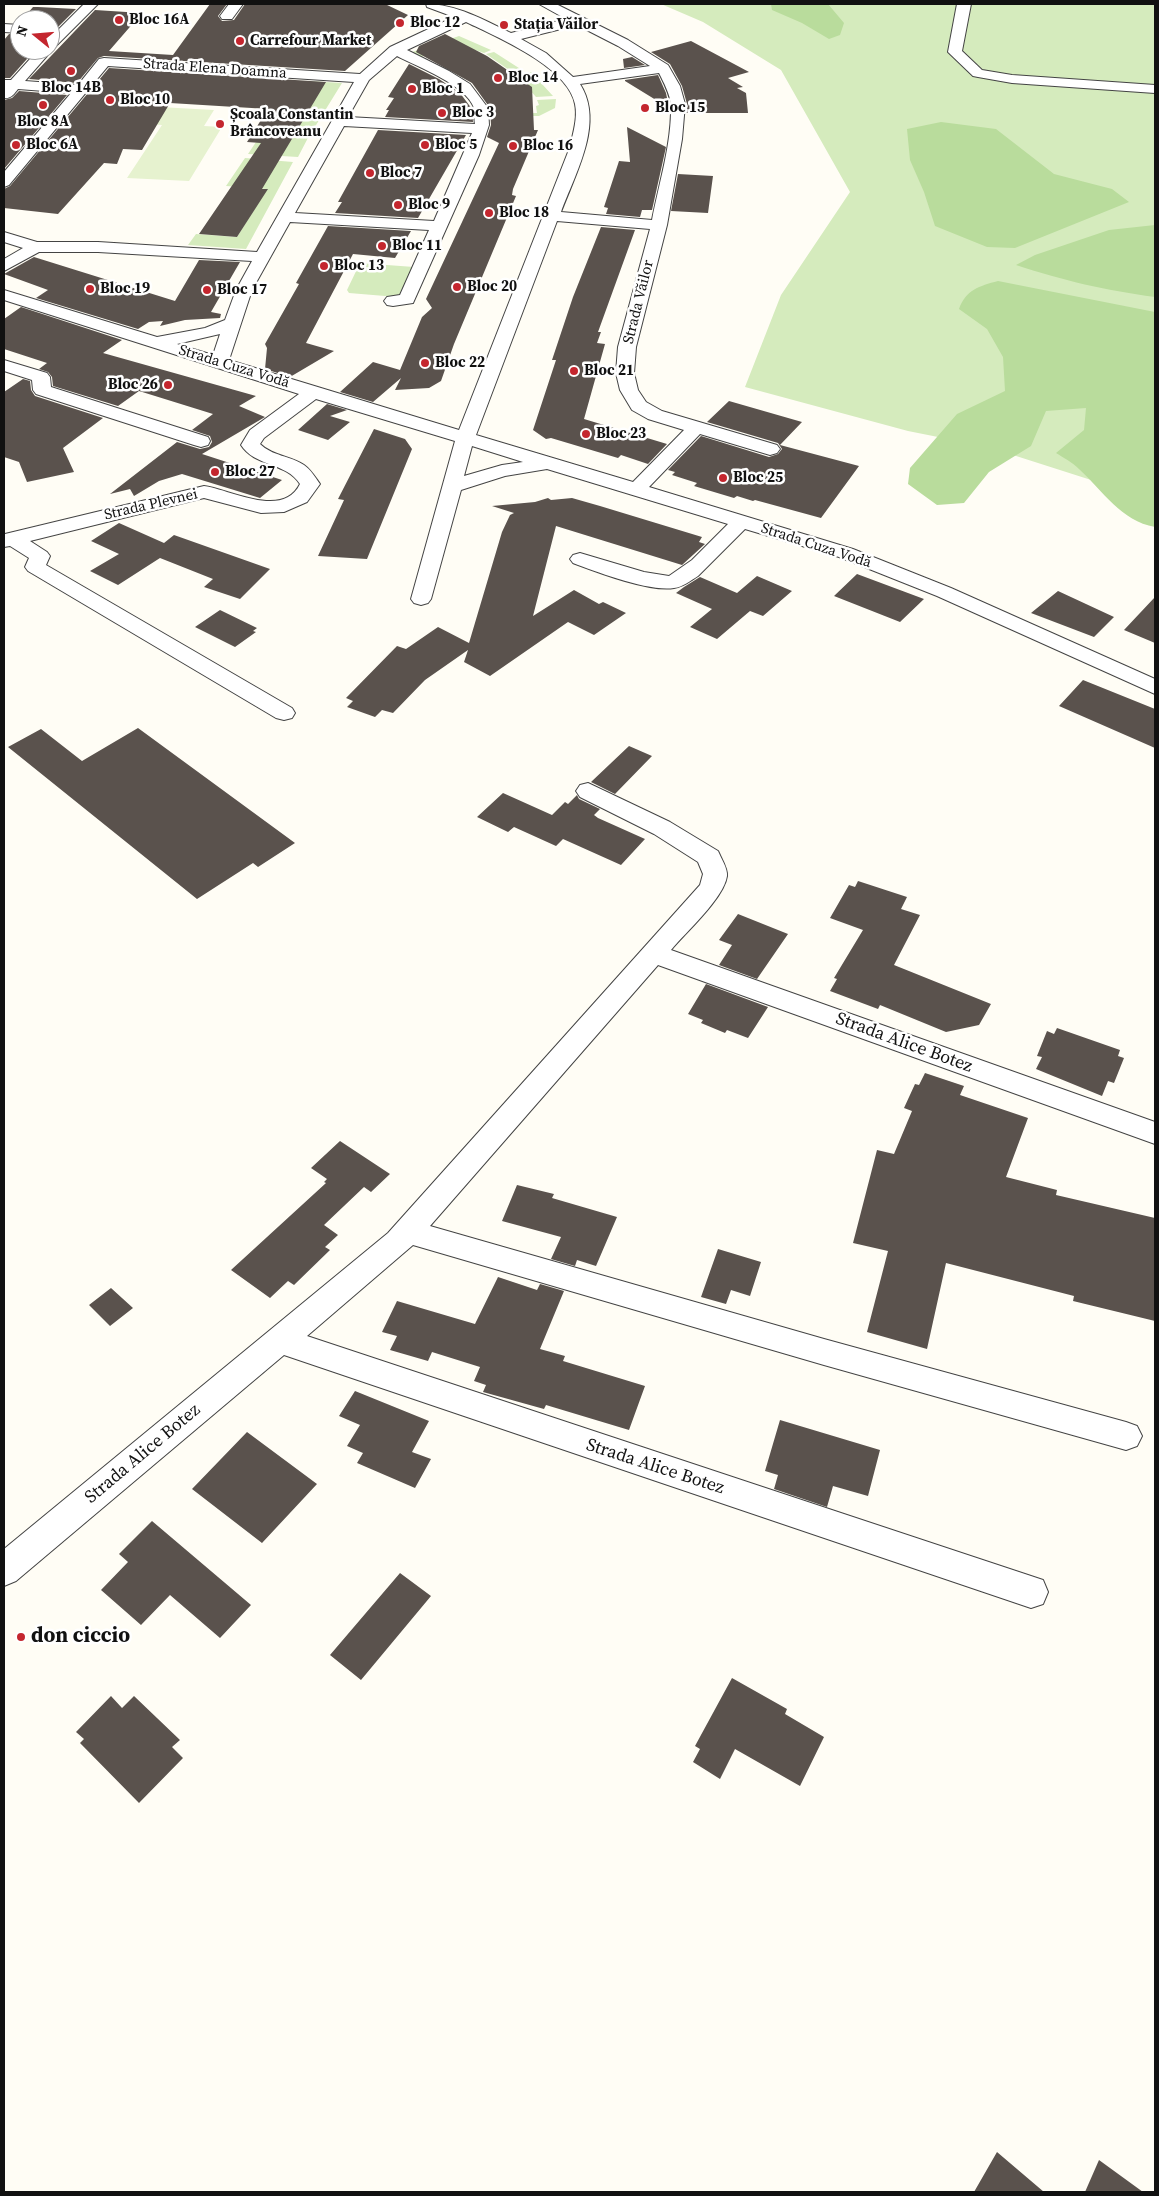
<!DOCTYPE html>
<html>
<head>
<meta charset="utf-8">
<style>
  body { margin:0 }
  #map { position:relative; width:1159px; height:2196px; overflow:hidden; background:#fffdf5; font-family:"Source Serif 4",serif }
  canvas { display:block }
  .frame { position:absolute; inset:0; border:5px solid #111; pointer-events:none }
  .north { position:absolute; left:10px; top:10px; width:50px; height:50px; box-sizing:border-box; background:#fff; border:1px solid #a0a0a0; border-radius:50%; rotate:287deg; font-size:14px; font-weight:700; line-height:20px; text-align:center; color:#111 }
  .north::after { content:''; display:block; margin:auto; width:18px; height:22px; background:#c4262e; clip-path:polygon(50% 0,100% 100%,50% 72%,0 100%) }
</style>
</head>
<body>
<div id="map">
<canvas width="1159" height="2196"></canvas>
<div class="frame"></div>
<div class="north">N</div>
</div>
<script>
const ctx = document.querySelector('canvas').getContext('2d');
ctx.lineJoin = 'round';
function fill(path, color) { ctx.fillStyle = color; ctx.fill(path, 'evenodd'); }
function stroke(path, color, width, dash) { ctx.strokeStyle = color; ctx.lineWidth = width; ctx.lineCap = dash ? 'butt' : 'round'; ctx.setLineDash(dash || []); ctx.stroke(path); }
function drawText(font, color, halo, rows, align = 'center') {
  ctx.font = font + ' "Source Serif 4",serif'; ctx.lineWidth = 5; ctx.setLineDash([]); ctx.textBaseline = 'middle'; ctx.strokeStyle = halo; ctx.fillStyle = color; for (const [text, x, y, turn = 0] of rows) {
    ctx.save(); ctx.translate(x, y); ctx.rotate((+turn || 0) * Math.PI / 180); ctx.textAlign = isNaN(turn) ? turn : align; if (halo) ctx.strokeText(text, 0, 0); ctx.fillText(text, 0, 0); ctx.restore();
  }
}
fill(new Path2D(`
  M661,4H1155V505L1138,495L988,447L908,431L745,387L781,295L850,192L781,70L703,22Z
  M459,36L491,50L484,53C463,44 441,50 421,57L412,52Z
  M494,52L522,70L512,72L486,54Z
  M531,72L553,96L536,97L516,74Z
  M308,81L342,83L313,130L298,129Z
  M556,99L555,108L539,116H496L503,113H537L536,106L539,105L537,100Z
  M295,134H310L298,157L248,154L256,142Z
  M245,158L293,162L246,249L188,245L196,234L237,237L267,189L226,186Z
  M360,263L414,267L402,294L397,297L349,293L347,290Z`), '#d5ebbd');
fill(new Path2D(`
  M771,4H828L844,23L840,35L829,39L802,23L772,10Z
  M941,122L996,129L1054,174L1112,189L1129,202L1015,248L987,247L935,226L924,192L910,160L907,129Z
  M1155,225V297C1104,290 1065,281 1016,265L1035,255L1109,230Z
  M998,281L1155,312V527C1121,521 1103,491 1079,469C1072,462 1064,458 1056,453L1084,430L1086,408L1046,411L1031,446L989,472L964,503L937,505L908,484L910,468L957,414L1005,391L1003,357L987,329L959,309C966,290 979,286 998,281Z`), '#b9dc9c');
fill(new Path2D(`
  M141,106L214,110L204,126L222,127L189,181L127,178L162,125L129,123Z`), '#e6f2cf');
fill(new Path2D(`
  M210,4H227L218,16L222,21L234,20L245,4H385L408,15L345,71L104,56L98,58L77,83L29,79L95,10L142,13L109,51L173,55Z
  M33,7H38L76,9L50,35V20H22Z
  M9,34L20,35V50H35L10,78H4V40Z
  M445,34L487,56L532,87L534,130H538L513,189L512,195L516,196L454,344L441,381L429,388L395,390L401,378L373,402L340,392L373,362L400,370L422,317L432,308L426,299L499,143L487,137L491,125L490,108L472,83L416,52L419,46Z
  M691,41L749,72L728,78L743,87L737,88L746,93L748,113H686L687,104L682,86L670,64L651,52Z
  M632,57L645,65L624,68L623,59Z
  M409,64L439,79L460,93L472,109L473,122L385,117L389,110H386L394,98L388,97Z
  M109,68L326,82L262,189H268L237,237L199,234L261,143L247,142L268,109L170,103L142,150L123,149L117,164L104,163L58,214L4,208V189L10,186Z
  M658,75L666,93L669,108L625,81V80Z
  M19,91L67,95L4,169V100L12,98Z
  M627,127L666,147L652,210H642L640,217L606,214L608,208L604,207L619,161L630,162Z
  M378,130L466,135L418,218L335,213L342,202H338Z
  M678,174L713,176L708,213L671,211Z
  M328,226L411,231L395,258L353,254L306,343L334,351L290,377L265,369L267,348L265,344L299,284L296,283Z
  M601,227L635,230L598,332H601L597,343L605,344L584,419L667,444L648,464L621,455L618,458L551,438L546,439L533,430L556,360H552L573,297Z
  M34,257L175,301L199,260L240,262L211,312L221,314L220,318L185,320L160,326L163,321L149,322L138,329L36,298L48,290L4,274Z
  M21,307L122,340L103,353L256,396L239,406L265,417L202,454L282,480L260,498L182,474L159,481L134,496L130,489L110,494L177,442L200,449L209,447L212,442L210,436L192,430L213,414L139,391L118,406L53,386L52,377L48,372L39,369L47,363L4,349V319Z
  M23,379L30,381L31,390L35,396L103,418L63,448L74,472L27,482L19,462L4,457V392Z
  M729,401L802,422L780,445L859,466L821,518L755,500L753,501L737,496L734,498L694,486L697,483L672,475L675,472L668,470L701,436L769,457L778,454L782,449L778,443L707,422Z
  M327,404L347,410L330,416L350,422L328,440L298,430Z
  M374,429L405,439L412,449L367,559L318,556L344,500L338,499Z
  M548,498L551,500L572,498L600,506L702,537L699,542L705,544L682,565L556,526L533,616L574,590L599,604L603,602L626,613L594,635L568,622L490,676L464,662L468,650L425,680L393,713L382,710L375,717L347,707L353,701L346,698L397,646L406,649L438,627L469,643L502,532L510,515L514,513L492,506L535,502Z
  M119,523L164,543L174,535L270,569L240,599L204,587L213,579L160,558L118,585L90,571L119,554L91,541Z
  M857,574L924,599L900,622L834,596Z
  M757,576L792,591L763,616L750,611L717,639L690,627L712,609L676,593L684,587L700,577L737,593Z
  M1058,591L1114,617L1094,637L1031,613Z
  M1155,597V643L1124,630Z
  M220,610L257,628L253,631L256,632L235,647L195,627Z
  M1083,680L1155,709V748L1059,706Z
  M138,728L295,843L258,867L253,863L197,899L8,747L41,729L82,761Z
  M629,746L652,756L615,794L591,782Z
  M503,793L552,815L565,802L568,804L577,795L579,799L600,809L594,815L598,818L645,839L621,865L563,839L556,846L514,827L508,832L477,817Z
  M858,881L907,897L901,909L920,915L894,965L991,1004L979,1025L946,1032L880,1005L878,1009L830,991L837,979L834,978L863,930L830,918L849,885L855,887Z
  M738,914L788,934L757,979L719,965L732,945L719,940Z
  M706,984L768,1007L748,1038L727,1030L725,1033L701,1023L703,1020L688,1014Z
  M1057,1028L1120,1050L1118,1056L1124,1058L1114,1083L1108,1081L1102,1096L1036,1069L1042,1057L1037,1056L1047,1031L1054,1034Z
  M925,1073L964,1086L960,1095L1028,1118L1006,1177L1057,1190L1056,1195L1155,1218V1321L1073,1301L1074,1296L946,1263L927,1349L867,1332L888,1251L853,1243L877,1150L894,1154L912,1111L904,1108L915,1084L919,1085Z
  M340,1141L390,1174L371,1192L364,1187L324,1225L338,1235L325,1247L330,1250L294,1285L288,1281L270,1298L231,1270L326,1183L324,1182L327,1179L311,1168Z
  M517,1185L554,1194L552,1198L617,1217L596,1266L577,1260L575,1266L551,1259L561,1237L502,1221Z
  M718,1249L761,1262L750,1296L731,1290L726,1304L701,1297Z
  M498,1277L537,1290L540,1284L564,1291L540,1349L565,1356L563,1361L645,1386L629,1430L546,1405L544,1409L483,1392L486,1385L474,1381L480,1367L432,1352L428,1361L390,1350L397,1336L382,1332L397,1301L475,1324Z
  M111,1288L133,1308L110,1326L89,1305Z
  M355,1391L429,1421L412,1452L431,1459L415,1488L357,1463L363,1453L347,1446L360,1425L339,1416Z
  M780,1420L880,1450L868,1496L833,1486L827,1507L774,1489L778,1475L765,1471Z
  M247,1432L317,1484L262,1543L192,1489Z
  M152,1521L251,1605L220,1638L170,1595L141,1625L101,1590L128,1562L119,1554Z
  M400,1573L431,1596L361,1680L330,1655Z
  M732,1678L787,1709L785,1714L824,1737L800,1786L735,1749L720,1779L693,1762L700,1749L695,1746Z
  M111,1696L122,1708L134,1696L180,1740L172,1747L183,1758L139,1803L80,1743L84,1739L76,1732Z
  M997,2152L1044,2192H974Z
  M1099,2160L1143,2192H1085Z`), '#5a524d');
const minor = new Path2D(`
  M84,4H98L53,49L25,81L78,85L99,59L104,58L360,74L390,47L454,17L427,7L426,4C456,4 484,20 511,33L566,19L539,4H556L628,40L668,65L680,86L685,104L682,139L667,225L636,347L634,373L638,390L646,402L662,411L777,445L780,449L777,453L770,455L700,434L649,487L853,549L951,588L1155,679V694L937,596L839,557L745,529L698,576C690,581 683,587 674,588C649,592 597,572 573,563L570,559L573,555L580,553L644,572L669,576L692,560L728,524L547,469L505,476L461,490L431,599L428,603L421,605L414,603L411,599L455,441L316,399L264,438L260,444C272,456 291,456 304,465C311,470 315,477 320,484L307,502L284,512L261,513L204,498L30,541L47,552L50,556L46,565L292,708L295,713L292,718L284,720L276,718L28,571L25,567L29,558L10,546L4,547L5,534L204,486C232,490 283,519 300,484C286,462 255,467 241,445L250,430L299,394L4,300V290L157,337L205,328L225,320L236,290L252,261L98,252H39L4,271V259L23,248L4,242V232L37,242H98L257,252L354,82L108,66L9,185L4,187V172L71,93L18,89C14,94 11,99 4,98V80H11L38,50H50V38ZM466,22C497,37 568,67 575,104C578,118 573,133 570,147L459,430L229,360L252,290L290,222L429,230L400,295L387,297L384,301L387,305L393,306L413,303L479,155L489,125L488,108L470,84L449,71L407,50ZM577,25L618,46L650,66L573,77L546,53L521,39ZM397,56C418,67 466,85 474,108C475,113 474,120 475,124L348,117L369,80ZM659,73C664,83 670,94 671,105C672,143 659,183 652,220L561,212C575,174 605,123 580,84ZM344,126L472,133L434,221L295,213ZM557,221L650,229L618,347L616,373L620,390L632,410L648,419L684,430L633,482L476,435ZM220,334L213,355L177,344ZM472,446L523,462L502,465L464,476Z
  M229,4H243L232,19H222L220,16Z
  M957,4H971L962,51L982,70L1012,75L1155,85V93L1012,83L978,77L973,76L948,52Z
  M4,24L20,25V33L4,32Z
  M4,360L47,373L50,377L51,387L208,437L210,441L208,445L201,447L194,445L36,394L33,390L32,380L4,371Z
  M588,783L670,822L718,851C721,858 728,869 727,876C724,898 686,932 671,950L1155,1122V1144L658,965L430,1226L824,1339L1126,1422L1137,1426L1142,1436L1137,1446L1126,1450L824,1365L413,1245L307,1336L1031,1576L1043,1580L1048,1592L1043,1604L1031,1608L284,1355L16,1581L4,1586V1549L388,1233L700,885L703,874L698,862L654,834L580,797L576,791L580,785Z`);
stroke(minor, '#444', 2);
fill(minor, '#fff');
for (const [x, y, r, color] of [
  [119,20,5,"#c4262e"],
  [400,23,5,"#c4262e"],
  [504,25,5,"#c4262e"],
  [240,41,5,"#c4262e"],
  [71,71,5,"#c4262e"],
  [498,78,5,"#c4262e"],
  [412,89,5,"#c4262e"],
  [110,100,5,"#c4262e"],
  [43,105,5,"#c4262e"],
  [645,108,5,"#c4262e"],
  [442,113,5,"#c4262e"],
  [220,124,5,"#c4262e"],
  [16,145,5,"#c4262e"],
  [425,145,5,"#c4262e"],
  [513,146,5,"#c4262e"],
  [370,173,5,"#c4262e"],
  [398,205,5,"#c4262e"],
  [489,213,5,"#c4262e"],
  [382,246,5,"#c4262e"],
  [324,266,5,"#c4262e"],
  [457,287,5,"#c4262e"],
  [90,289,5,"#c4262e"],
  [207,290,5,"#c4262e"],
  [425,363,5,"#c4262e"],
  [574,371,5,"#c4262e"],
  [168,385,5,"#c4262e"],
  [586,434,5,"#c4262e"],
  [215,472,5,"#c4262e"],
  [723,478,5,"#c4262e"],
  [21,1637,5,"#c4262e"]
]) { const dot = new Path2D(); dot.arc(x, y, r, 0, 2 * Math.PI); ctx.fillStyle = color; ctx.fill(dot); stroke(dot, '#fff', 2); }
drawText('bold 15px', '#111', '#fff', [
  ["Bloc 16A",129,20],
  ["Bloc 12",410,23],
  ["Stația Văilor",514,25],
  ["Carrefour Market",250,41],
  ["Bloc 14",508,78],
  ["Bloc 14B",71,88,"center"],
  ["Bloc 1",422,89],
  ["Bloc 10",120,100],
  ["Bloc 15",655,108],
  ["Bloc 3",452,113],
  ["Școala Constantin",230,115],
  ["Brâncoveanu",230,132],
  ["Bloc 8A",43,122,"center"],
  ["Bloc 6A",26,145],
  ["Bloc 5",435,145],
  ["Bloc 16",523,146],
  ["Bloc 7",380,173],
  ["Bloc 9",408,205],
  ["Bloc 18",499,213],
  ["Bloc 11",392,246],
  ["Bloc 13",334,266],
  ["Bloc 20",467,287],
  ["Bloc 19",100,289],
  ["Bloc 17",217,290],
  ["Bloc 22",435,363],
  ["Bloc 21",584,371],
  ["Bloc 26",158,385,"right"],
  ["Bloc 23",596,434],
  ["Bloc 27",225,472],
  ["Bloc 25",733,478]
], 'left');
drawText('15px', '#111', '#fff', [
  ["Strada Elena Doamna",215,69,4],
  ["Strada Văilor",639,302,-76],
  ["Strada Cuza Vodă",234,367,17],
  ["Strada Plevnei",151,505,-13],
  ["Strada Cuza Vodă",816,546,18]
]);
drawText('18px', '#111', '#fff', [
  ["Strada Alice Botez",904,1043,20],
  ["Strada Alice Botez",143,1454,-40],
  ["Strada Alice Botez",655,1467,18]
]);
drawText('bold 21px', '#111', '#fff', [
  ["don ciccio",31,1637]
], 'left');
</script>
</body>
</html>
